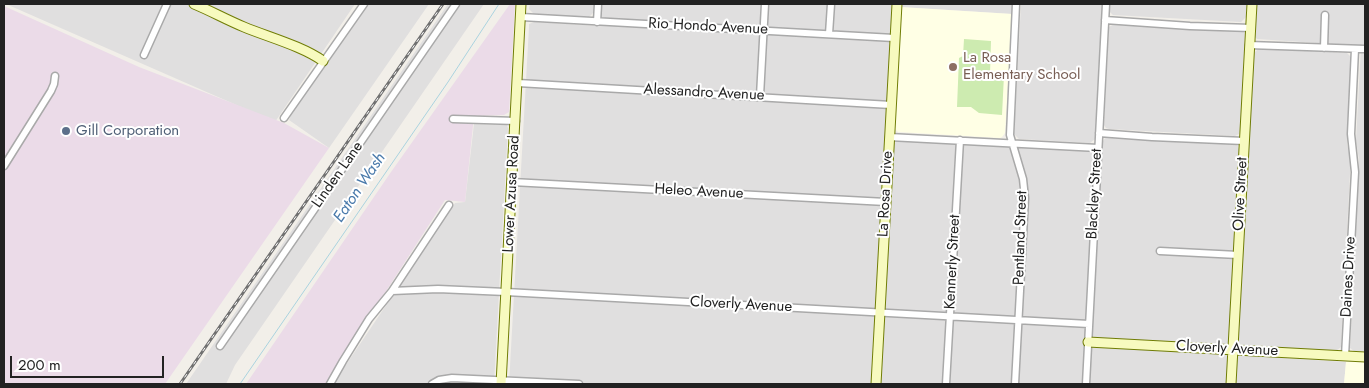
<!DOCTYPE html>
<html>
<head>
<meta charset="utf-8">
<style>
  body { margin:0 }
  #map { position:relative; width:1369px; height:388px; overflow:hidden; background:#f2efe9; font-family:Jost,sans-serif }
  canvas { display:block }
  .frame { position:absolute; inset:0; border:5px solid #222; pointer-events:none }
  .scale { position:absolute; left:10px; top:356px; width:154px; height:22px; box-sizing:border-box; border:2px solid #222; border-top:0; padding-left:6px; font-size:15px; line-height:18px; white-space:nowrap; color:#222; -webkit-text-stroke:4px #fff; paint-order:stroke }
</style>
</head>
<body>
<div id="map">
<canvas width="1369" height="388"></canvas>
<div class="frame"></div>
<div class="scale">200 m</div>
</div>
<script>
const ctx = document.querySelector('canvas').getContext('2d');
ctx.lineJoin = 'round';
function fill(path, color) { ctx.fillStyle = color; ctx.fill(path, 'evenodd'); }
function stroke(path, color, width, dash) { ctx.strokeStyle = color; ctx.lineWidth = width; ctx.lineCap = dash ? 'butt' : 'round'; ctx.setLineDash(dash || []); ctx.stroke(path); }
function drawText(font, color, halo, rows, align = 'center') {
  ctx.font = font + ' Jost,sans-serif'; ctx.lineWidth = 4; ctx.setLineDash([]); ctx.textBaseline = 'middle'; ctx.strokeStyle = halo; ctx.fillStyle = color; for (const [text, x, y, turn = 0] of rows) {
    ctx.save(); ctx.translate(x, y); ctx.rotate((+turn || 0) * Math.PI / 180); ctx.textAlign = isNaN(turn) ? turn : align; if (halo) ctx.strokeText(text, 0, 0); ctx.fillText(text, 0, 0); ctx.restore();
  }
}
fill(new Path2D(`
  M6,4H355L275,122Z
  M364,4H429L329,148L289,120L293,107Z
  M448,4H484L235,365L226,384H186Z
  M530,4H594V12L589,17L534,14L529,9Z
  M602,4H892L872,384H509L529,27V24L534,22L600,26Z
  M900,4H1012V14L900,7Z
  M1021,4H1102L1095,139L1090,143L1019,139L1014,134Z
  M1110,4H1247L1246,17L1241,22L1113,15L1110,12Z
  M1257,4H1365V352L1354,351L1350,348L1359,171V160L1356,140L1361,46L1257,39L1255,37Z
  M1114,24L1240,30L1245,33L1240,131L1239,134L1235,136L1109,129L1106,128L1104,125L1109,27Z
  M1259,48L1347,53L1351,57L1347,144L1351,161L1350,173L1341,347L1336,351L1241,346L1238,344L1254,53Z
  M474,124L507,125L508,128L494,384H333L455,203L465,202Z
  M1106,137L1234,143L1238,146L1239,149L1227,384H880L894,143L899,141L1102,151L1103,141Z
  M1237,355L1346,362L1344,384H1236Z`), '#e0dfdf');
fill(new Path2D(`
  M510,4H515L509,112L504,115L474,116L465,202L445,200L326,384H246L391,172Z
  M4,6L139,67L284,123L329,148L165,384H4Z`), '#ebdbe8');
fill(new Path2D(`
  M900,7L1012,14L1005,133L1002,137L1000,138L898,132L896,130L894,127Z
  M1346,362H1365V384H1344Z`), '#ffffe5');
fill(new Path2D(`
  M964,39L991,41L990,74L1004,75L1002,115L979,113L971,107H957L959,58L963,56Z`), '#cdebb0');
stroke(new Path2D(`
  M240,384L448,82L499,4`), '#aad3df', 1);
const street = new Path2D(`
  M521,17L894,38
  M1105,20L1190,26L1251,28
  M597,22L598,4
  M829,34L831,4
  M1249,45L1365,49
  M1324,48L1325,15
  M144,55L167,4
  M518,83L891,105
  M760,96L765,4
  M284,118L364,4
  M453,119L516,121
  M1099,133L1152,137L1244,141
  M889,137L1098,148
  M4,166L51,91L54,84L55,76
  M512,182L886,202
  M1160,251L1238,255
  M392,291L438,289L506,292L1089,324
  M220,346L456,4
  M1345,356L1355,172L1351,134L1355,49
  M330,384L343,361L369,319L392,291L449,205
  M432,384L439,380L452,378L579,384
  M946,384L960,140
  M1015,384L1025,198L1023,179L1010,135L1016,4
  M1086,384L1106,4`);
const secondary = new Path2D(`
  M194,4C211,11 227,20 244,27C268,37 302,46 323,61
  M1088,342L1365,357
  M501,384L521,4
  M876,384L897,4
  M1231,384L1252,4`);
stroke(street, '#a9a9a9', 9);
stroke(secondary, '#707d05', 11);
stroke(street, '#fff', 6);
stroke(secondary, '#f7fabf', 9);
const rail = new Path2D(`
  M180,384L443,4`);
stroke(rail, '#707070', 3);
stroke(rail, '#fff', 1, [4]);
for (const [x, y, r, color] of [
  [953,67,5,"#8d6e63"],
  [66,131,5,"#5c6f8a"]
]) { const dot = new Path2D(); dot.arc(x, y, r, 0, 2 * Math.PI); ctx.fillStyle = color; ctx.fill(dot); stroke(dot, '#fff', 2); }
drawText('15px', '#222', '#fff', [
  ["Rio Hondo Avenue",708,27,3],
  ["Alessandro Avenue",704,93,3],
  ["Linden Lane",338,175,-55],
  ["Heleo Avenue",699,192,3],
  ["Lower Azusa Road",512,194,-87],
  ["La Rosa Drive",886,194,-87],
  ["Blackley Street",1095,194,-87],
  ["Olive Street",1241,194,-87],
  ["Pentland Street",1021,238,-88],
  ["Kennerly Street",953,262,-87],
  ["Daines Drive",1349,277,-87],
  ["Cloverly Avenue",741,305,3],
  ["Cloverly Avenue",1227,349,3]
]);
drawText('15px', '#785e54', '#fff', [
  ["La Rosa",963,58],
  ["Elementary School",963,75]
], 'left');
drawText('15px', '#4e5e75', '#fff', [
  ["Gill Corporation",76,131]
], 'left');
drawText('italic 16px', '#4a7aab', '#fff', [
  ["Eaton Wash",360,188,-56]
]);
</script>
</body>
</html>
